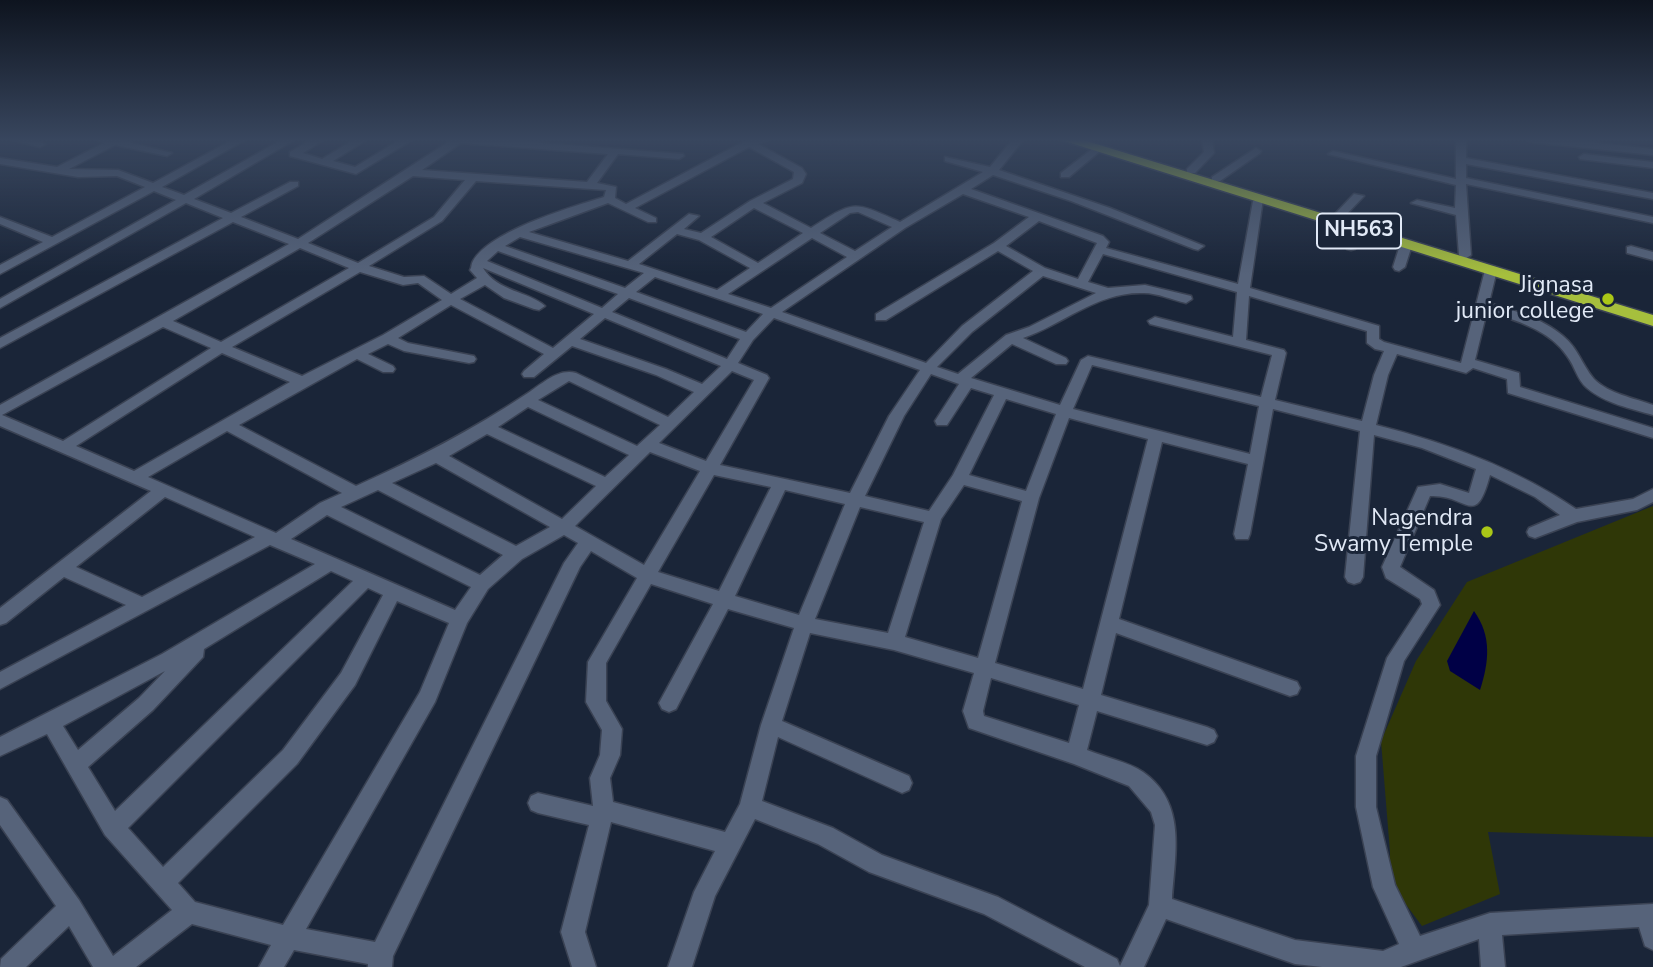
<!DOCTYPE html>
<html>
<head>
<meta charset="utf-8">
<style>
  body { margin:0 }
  canvas { display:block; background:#1a2538 }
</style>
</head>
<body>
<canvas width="1653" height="967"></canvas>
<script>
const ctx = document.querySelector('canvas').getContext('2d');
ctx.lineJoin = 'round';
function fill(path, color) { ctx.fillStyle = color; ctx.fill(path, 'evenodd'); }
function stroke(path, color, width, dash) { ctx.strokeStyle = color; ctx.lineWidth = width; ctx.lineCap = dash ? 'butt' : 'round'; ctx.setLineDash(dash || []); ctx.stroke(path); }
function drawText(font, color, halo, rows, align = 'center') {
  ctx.font = font + ' "Nunito Sans",sans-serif'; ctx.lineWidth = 6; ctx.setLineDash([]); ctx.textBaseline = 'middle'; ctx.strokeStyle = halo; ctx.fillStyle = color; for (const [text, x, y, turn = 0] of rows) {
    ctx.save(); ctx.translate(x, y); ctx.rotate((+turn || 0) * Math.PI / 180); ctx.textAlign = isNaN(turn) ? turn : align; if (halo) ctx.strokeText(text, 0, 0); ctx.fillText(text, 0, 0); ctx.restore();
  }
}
fill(new Path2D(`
  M1653,506V837L1488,832L1500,894L1422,926L1389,882L1390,852L1381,741L1416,661L1467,582Z`), '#2f3707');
fill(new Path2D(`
  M1474,611C1492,636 1489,662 1480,690L1450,671L1447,661Z`), '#000046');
const minor = new Path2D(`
  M9,139H31L45,144L40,147Z
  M95,139H116L172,153L167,156L115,145L69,169L118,170L153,183L234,139H247L162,187L184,195L283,139H296L194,199L231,213L290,182H298V186L241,217L298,239L453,139H491L683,154L684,156L679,159L618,154L597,183L616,187L615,198L626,204L739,144L754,139H770L758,144L802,168L806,174L802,183L763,203L811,228C855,200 853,201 900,222L983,172L945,161V157L990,167L1013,139H1024L999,170L1110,208L1204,246L1198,250L1194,249L1071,201L993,175L971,189L1103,236L1109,242L1106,248L1238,284L1253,201L1263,199L1250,288L1379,326V339L1384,342L1461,363L1485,270L1491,266L1495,267L1497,270L1489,303C1515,311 1542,318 1563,336C1578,348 1582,365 1594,379C1609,394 1634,398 1653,405V415C1632,409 1604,403 1587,388C1577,380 1575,366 1567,356C1550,330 1515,320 1487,311L1475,360L1519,373L1520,387L1653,428V438L1508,393L1507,379L1473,368L1466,373L1397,354L1388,375L1376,425C1448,443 1515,468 1576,509L1633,499L1653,489V502L1637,510L1577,522L1535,538L1529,536L1527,532L1529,528L1560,515L1535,497L1490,475C1475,530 1468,494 1430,496L1400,567L1434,590L1440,605L1404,661L1376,756V807L1395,885L1420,936L1490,913L1653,904V950L1645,946L1639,927L1502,935L1505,967H1481L1479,939L1401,967H1322L1295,964L1166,919L1144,967H1085L984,914L869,872L818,844L755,819L715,896L692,967H668L694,892L715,851L611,822L585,932L596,967H572L561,932L589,825L538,813L531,810L528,803L531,796L538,793L593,806L590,778L600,755L602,730L586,702L588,662L637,578L591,551L580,567L393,956L392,967H368V964L294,950L284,967H259L271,945L192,924L136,967H93L69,926L26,967H0L1,959L56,906L0,825V797L7,800L79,900L113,956L172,910L105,835L47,734L0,756V737L162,654L315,564L270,545L0,689V672L126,605L64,577L6,623L0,625V608L151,491L0,426V405L289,244L233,222L0,348V338L223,218L186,203L0,308V299L176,200L154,191L0,274V265L43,242L0,224V217L52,237L145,187L117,176L78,177L0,164V158L57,167L104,143ZM461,143L608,154L587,182L422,170ZM749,147L794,172L793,179L750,201L701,233L684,229L699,216L689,214L628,261L529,232L608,203L648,222H656V218L635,208ZM413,176L465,180L434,217L358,263L308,243ZM476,181L606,190L604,197C571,207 490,231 473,261C471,264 472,267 470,270L477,278L451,294L424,276L404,277L369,266L442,221ZM963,194L1029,217L994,243L876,314V320H886L998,251L1033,271L962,326L926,363L782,312L905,228ZM754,208L803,233L758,263L711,237ZM858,212L892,227L855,251L820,233L850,213ZM1039,221L1097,243L1078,279L1045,268L1006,246ZM677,234L699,240L750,268L717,290L639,264ZM520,237L644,273L625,288L505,246ZM812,238L847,257L771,308L728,294ZM300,248L349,268L221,342L173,321ZM498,251L618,294L602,308L487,261ZM1103,254L1237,292L1233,337L1155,317L1148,321L1150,324L1272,355L1261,397L1088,356L1081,360L1060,405L971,378L1012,344L1056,364H1066L1068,361L1066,358L1023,338C1064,324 1098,291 1144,293C1157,293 1173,300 1186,303L1192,299L1191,296L1145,285L1108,288L1088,282ZM483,268L594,314L553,348L460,299L485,285L504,298L534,309L539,310L545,306C528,291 498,292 483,268ZM360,272L403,285L418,283L442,300L383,335L302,376L232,347ZM1043,276L1096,293L1029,327L1006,335L958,374L937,367L972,332ZM655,277L763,314L746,332L636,292ZM1249,296L1367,331V343L1375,349L1384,351L1374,375L1362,421L1275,400L1286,353L1284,350L1246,340ZM629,298L740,339L727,359L612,312ZM451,305L544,354L524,371L522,374L524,377H534L572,346L656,375L694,392L668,417L576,373C558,368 542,384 528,393C471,431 416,459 356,486L239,425L357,359L383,372H393L395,369L393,366L368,354L388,344L404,351L469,363L474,362L476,359L474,356L408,343L398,338ZM605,318L721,366L702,384L666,369L580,339ZM774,318L920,370L889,416L850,493L720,465L769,378L767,375L738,363L753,340ZM163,327L211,348L63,441L2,415ZM222,353L290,382L134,471L76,446ZM1092,365L1259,406L1250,454L1073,409ZM732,371L754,380L706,461L659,443ZM931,374L959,384L935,421L937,425H947L971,388L994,395L953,475L929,511L865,496L904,416ZM569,381L660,425L637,446L538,400ZM1006,399L1056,414L1026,491L969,475ZM528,407L629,455L605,477L498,427ZM1273,409L1360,431L1345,577L1348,582L1354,584L1360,582L1363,577L1374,435L1422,448L1476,469L1469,493L1440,484L1418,487L1382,567L1386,578L1420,599L1422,604L1387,658L1356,756V807L1373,887L1399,944L1383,951L1295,940L1172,899C1175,853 1187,803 1143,772C1129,762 1104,757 1087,750L1097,711L1207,745L1214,742L1217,736L1214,730L1207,727L1101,695L1116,633L1290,696L1297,694L1300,688L1297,682L1119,619L1162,442L1248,464L1234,534L1236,539H1248L1250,534ZM1069,418L1148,439L1083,689L995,663L1039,498ZM227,431L342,493L320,503L276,533L148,477ZM487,434L596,486L562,519L449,456ZM650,452L700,471L644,565L575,526ZM436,463L550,527L516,546L392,483ZM714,475L771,487L719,591L658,572ZM964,485L1022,501L978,658L905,637L941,519ZM378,490L503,555L480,575L341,507ZM785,490L845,504L799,615L735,596ZM165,497L255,537L142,597L76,567ZM860,507L924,522L888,633L815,619ZM327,515L471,587L455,610L291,539ZM564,535L578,543L564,563L375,942L306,929L435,702L467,623L488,589L522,559ZM331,571L353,581L115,811L88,767L153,710L203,657L204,649ZM651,584L713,604L659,703L662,709L669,712L676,709L728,609L794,628L761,725L740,804L725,832L613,802L610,778L620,755L622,729L606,701V663ZM368,588L383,595L341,673L283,750L163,867L128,828ZM397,601L449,623L420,692L283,925L195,902L178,883L297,764L355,685ZM810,633L894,650L974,673L963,711L969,728L1074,764L1129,786L1151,812L1155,825L1149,905L1120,966L1117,959L998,897L882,855L833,828L762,801L778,737L902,793L909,790L912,783L909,776L782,721ZM165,671L139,698L78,750L63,726ZM991,678L1079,705L1069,743L984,716L983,711Z
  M312,139H325L303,153L322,159L355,139H368L333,161L355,167L401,139H414L356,174L290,156V152Z
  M1202,139H1212L1214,153L1195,173H1187V169L1204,152Z
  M1456,139H1466V158L1653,193V199L1466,164V178L1653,217V223L1466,184L1471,255L1465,259L1459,255L1456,215L1411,203L1417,200L1455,208L1456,185L1328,154L1333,151L1456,179Z
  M1525,139H1561L1653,149V155L1530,142Z
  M1096,146L1100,147V151L1069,177H1061V173Z
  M1256,148L1261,151L1260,153L1220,181H1212V177Z
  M1584,154L1653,162V168L1580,159L1579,157Z
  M1354,194L1364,196L1342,219H1334V215Z
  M1358,228L1364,231L1355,249L1351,250L1347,249L1345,246L1354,229Z
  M1406,241L1412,245L1405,267L1399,271L1395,270L1393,267L1400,245Z
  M1631,246L1653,252V260L1627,253V247Z`);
const highway = new Path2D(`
  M1058,139H1080L1653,315V326Z`);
stroke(minor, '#3a4253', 3);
stroke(highway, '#3a4253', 3);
fill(minor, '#56637a');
fill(highway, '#a6bf3d');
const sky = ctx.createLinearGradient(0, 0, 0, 275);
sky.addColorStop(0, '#0e141f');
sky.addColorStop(0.51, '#38465e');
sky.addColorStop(1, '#38465e00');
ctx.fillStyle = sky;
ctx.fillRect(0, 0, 1653, 275);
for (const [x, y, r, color] of [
  [1608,299,7,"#aac717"],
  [1487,532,7,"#aac717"]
]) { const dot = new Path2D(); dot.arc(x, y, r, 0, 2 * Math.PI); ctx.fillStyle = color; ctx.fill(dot); stroke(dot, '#1a2538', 2.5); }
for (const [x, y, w] of [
  [1359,231,84]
]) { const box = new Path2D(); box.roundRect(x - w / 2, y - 17.5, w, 35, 5); ctx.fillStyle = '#1a2538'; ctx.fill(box); stroke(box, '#e1e9f6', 2); }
drawText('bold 21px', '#e1e9f6', null, [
  ["NH563",1359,231]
]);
drawText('23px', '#e1e9f6', '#1a2538', [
  ["Jignasa",1594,286],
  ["junior college",1594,312],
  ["Nagendra",1473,519],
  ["Swamy Temple",1473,545]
], 'right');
</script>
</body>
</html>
